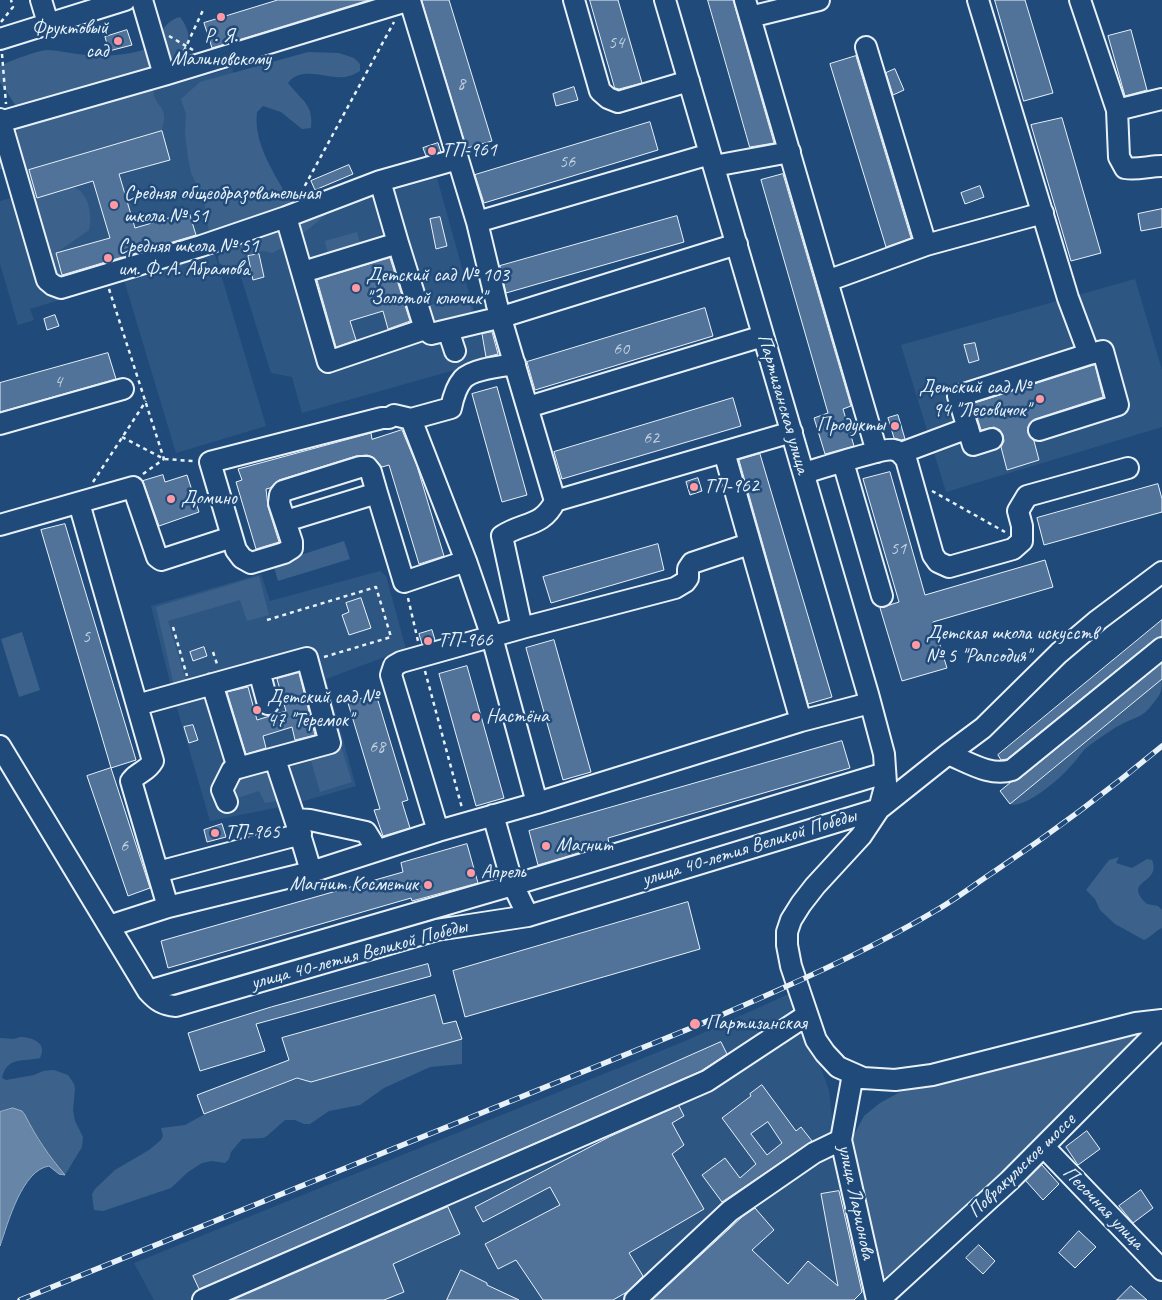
<!DOCTYPE html>
<html>
<head>
<meta charset="utf-8">
<style>
  body { margin:0 }
  canvas { display:block; background:#1f4a7a }
</style>
</head>
<body>
<canvas width="1162" height="1300"></canvas>
<script>
const ctx = document.querySelector('canvas').getContext('2d');
ctx.lineJoin = 'round';
function fill(path, color) { ctx.fillStyle = color; ctx.fill(path, 'evenodd'); }
function stroke(path, color, width, dash) { ctx.strokeStyle = color; ctx.lineWidth = width; ctx.lineCap = dash ? 'butt' : 'round'; ctx.setLineDash(dash || []); ctx.stroke(path); }
function drawText(font, color, halo, rows, align = 'center') {
  ctx.font = font + ' Caveat,sans-serif'; ctx.lineWidth = 5; ctx.setLineDash([]); ctx.textBaseline = 'middle'; ctx.strokeStyle = halo; ctx.fillStyle = color; for (const [text, x, y, turn = 0] of rows) {
    ctx.save(); ctx.translate(x, y); ctx.rotate((+turn || 0) * Math.PI / 180); ctx.textAlign = isNaN(turn) ? turn : align; if (halo) ctx.strokeText(text, 0, 0); ctx.fillText(text, 0, 0); ctx.restore();
  }
}
fill(new Path2D(`
  M232,68L279,231L384,192L437,178L487,358L472,365L444,373L302,413L292,377L271,373L233,252L214,251L266,426L176,453L124,280L30,309L34,320L18,325L0,264V201L15,197L0,134Z
  M1135,279L1162,370V427L946,492L901,345Z
  M380,571L386,576L406,649L326,679L356,786L290,805L210,821L173,694L151,606L261,574L270,601Z
  M793,992L829,1090L835,1147L867,1300H154L134,1263L683,1042Z`), '#2e5683');
fill(new Path2D(`
  M180,17C206,51 164,61 154,88C150,99 164,106 164,116C165,121 162,127 162,131L29,170L37,197L68,185C71,186 76,188 79,190C90,199 92,218 89,230L56,253L63,278L197,240L209,231L203,197L191,173L188,158L185,133L186,114L181,99L200,82L308,52L339,53L354,58L360,64V71C355,74 351,76 345,77C326,79 301,65 288,83C301,100 314,104 311,128L302,129L281,112L263,106L257,112C253,143 275,175 290,201L305,199L332,210L290,244L272,253L263,251L245,255L243,272L235,274L219,263L218,257L221,253L218,247C214,248 210,249 207,250C192,257 177,276 161,268L80,291L34,269L26,248V236L8,169H0V123L10,130L17,132L21,125L16,106L0,82V66C7,62 39,50 47,50C57,50 68,53 78,54C98,57 120,56 140,51C158,46 161,21 180,17Z
  M357,232L362,250L329,259L325,241Z
  M467,295L474,319L438,328L425,322L423,307Z
  M344,541L350,559L278,581L273,564Z
  M259,576L269,615L247,621L240,600L168,621L188,687L175,690L156,607Z
  M22,632L40,690L19,697L1,639Z
  M1162,679C1162,693 1160,695 1151,706C1145,715 1135,718 1126,722C1115,727 1093,742 1084,750C1079,756 1075,762 1069,768C1060,779 1023,810 1010,804Z
  M342,749L352,782L320,792L310,757Z
  M271,766L282,800L265,803L259,791L237,798L231,788L236,775Z
  M1119,857L1116,863L1132,868L1147,859L1152,860C1162,885 1121,879 1147,904L1158,906L1162,910V928C1156,930 1151,937 1144,940L1115,924L1100,910L1095,899L1086,890L1109,860Z
  M1140,1031L1144,1033L1037,1142L1032,1143L1026,1154L891,1280L879,1274L852,1147L854,1135L864,1116L880,1103L900,1092L930,1085L954,1082L1013,1064L1033,1061L1076,1048L1127,1036Z
  M20,1037C32,1037 48,1043 40,1058C23,1062 7,1056 2,1078L6,1080L34,1075L43,1071L54,1070L68,1075L74,1084L75,1089L73,1110L75,1121L83,1137L82,1147L65,1175C49,1156 37,1138 25,1115L8,1109L0,1112V1038L14,1039Z
  M462,1039V1064L430,1067L384,1088L360,1105L329,1111L310,1124H304L295,1120H285L267,1136L263,1138L242,1139L231,1152L229,1159L225,1163L212,1161L202,1163L188,1172L171,1188L103,1211L94,1210L92,1194L95,1189L115,1170L149,1150L161,1140L163,1136L161,1128L185,1125L205,1114L297,1079L312,1082Z`), '#3c628c');
const water = new Path2D(`
  M13,1108L22,1111L25,1115C36,1137 49,1156 65,1175L59,1174L49,1166C22,1170 8,1223 0,1246V1112Z`);
fill(water, '#6685a7');
stroke(water, '#9ab0c7', 1);
const building = new Path2D(`
  M278,0H369L212,48L204,23Z
  M422,0H449L492,141L467,148Z
  M590,0H618L642,83L619,89L615,88Z
  M708,0H733L774,143L750,147Z
  M995,0H1025L1053,93L1024,101Z
  M127,30L132,45L109,51L105,37Z
  M1131,30L1147,90L1125,96L1108,36Z
  M856,56L911,238L886,247L830,64Z
  M895,69L904,90L893,95L886,73Z
  M574,87L578,100L556,106L553,94Z
  M1062,118L1101,253L1071,261L1031,125Z
  M650,122L658,150L484,203L475,175Z
  M162,131L170,160L119,174L135,228L189,212L196,235L62,275L56,253L110,238L93,181L37,198L29,170Z
  M438,143L441,152L426,156L423,148Z
  M349,165L353,174L315,190L311,181Z
  M783,174L851,406L843,409L854,446L825,454L814,418L828,413L761,180Z
  M980,186L984,197L965,204L961,193Z
  M1162,209V227L1141,231L1138,214Z
  M677,216L684,242L506,293L500,266Z
  M440,217L447,246L436,249L430,219Z
  M259,254L264,277L253,280L248,256Z
  M390,258L410,321L388,329L383,311L350,321L356,340L336,347L317,280Z
  M705,308L713,336L535,390L527,362Z
  M55,315L59,326L47,330L44,319Z
  M492,332L498,354L486,357L482,334Z
  M975,343L979,360L969,363L964,345Z
  M108,353L116,379L0,412V383Z
  M1095,365L1103,397L1035,419L1031,422L1028,427V433L1034,441L1039,460L1007,470L1001,447L1004,441L1003,435L1000,430L994,427L981,430L973,404Z
  M497,387L527,495L502,502L472,394Z
  M733,398L741,426L562,479L554,452Z
  M898,415L905,439L901,440L894,438L888,418Z
  M402,430L417,466L444,556L419,564L389,465L382,467L373,457L367,455L356,456L279,480L270,488L266,489L268,507L279,542L256,549L236,482L242,480L238,469L371,433L372,439Z
  M760,454L832,697L808,704L739,460Z
  M890,472L925,595L1045,560L1053,587L933,622L947,668L902,681L880,608L899,602L863,479Z
  M163,475L165,482L187,475L199,512L159,526L143,481Z
  M698,478L702,491L690,495L686,482Z
  M1158,484L1162,499V512L1044,545L1037,518Z
  M65,524L136,760L111,768L41,530Z
  M658,544L664,570L551,603L543,577Z
  M361,598L371,628L349,635L342,615L349,612L346,603Z
  M1162,620V636L1155,639L1007,759L1001,760L998,755Z
  M432,630L435,640L422,644L419,634Z
  M554,640L591,772L563,780L526,648Z
  M204,647L207,656L193,661L190,652Z
  M1162,663V679L1010,804L1000,791L1011,782L1019,779Z
  M467,666L504,798L476,806L439,674Z
  M299,673L315,735L295,740L292,727L263,736L266,748L246,754L227,692L248,687L257,720L286,711L277,679Z
  M376,694L408,800L402,802L410,828L383,836L374,810L380,809L348,703Z
  M193,725L198,740L189,743L184,727Z
  M842,741L850,768L608,838L609,844L538,865L529,831Z
  M111,768L150,888L128,896L87,776Z
  M222,824L226,837L207,842L204,830Z
  M467,844L478,883L412,901L411,898L168,968L161,941L403,872L401,863Z
  M688,902L700,949L465,1017L453,971Z
  M428,964L431,976L256,1024L265,1051L200,1071L188,1033L271,1007Z
  M435,995L443,1024L456,1021L462,1039L311,1082L297,1078L204,1114L197,1095L289,1060L282,1038Z
  M721,1042L727,1054L701,1071L199,1289L193,1276Z
  M762,1085L796,1131L801,1127L812,1141L722,1202L702,1175L725,1158L740,1178L756,1164L722,1118L751,1096L750,1094ZM768,1122L782,1143L767,1155L751,1134Z
  M679,1106L684,1116L672,1123L684,1145L672,1154L704,1209L629,1253L643,1276L627,1292L613,1300H543L516,1260L498,1269L485,1244L560,1205L550,1187L483,1222L475,1207L609,1137Z
  M1087,1131L1100,1149L1078,1165L1066,1147Z
  M1042,1165L1059,1184L1043,1200L1026,1181Z
  M1141,1190L1153,1208L1133,1223L1119,1206Z
  M839,1191L862,1292L854,1300H652L742,1217L755,1208L774,1230L752,1250L788,1284L808,1261L838,1286L821,1194Z
  M448,1207L460,1234L393,1264L404,1292L384,1300H233Z
  M1079,1231L1096,1247L1075,1268L1059,1253Z
  M979,1245L995,1261L983,1274L966,1258Z
  M461,1270L487,1283V1285L519,1300H447Z
  M1131,1286L1147,1300H1117Z`);
fill(building, '#517399');
stroke(building, '#e8f1f8', 1);
const minor = new Path2D(`
  M41,0L48,23
  M142,0L164,75L410,0
  M574,0L600,91L608,98L618,102L689,81
  M665,0L868,694L884,754L886,783L879,809
  M745,0L877,452
  M978,0L1068,298L1089,354
  M1080,0L1117,110L1119,157L1125,168C1138,170 1149,166 1162,166
  M410,1L477,222
  M750,17L819,0
  M0,39L125,0
  M866,47L926,245
  M1117,110L1162,99
  M0,119L47,280L53,285L61,288L201,246L286,217L380,181L458,159
  M0,122L164,75
  M714,166L790,152
  M380,181L398,243
  M286,217L328,362L425,329
  M303,272L398,243L425,329L431,334L502,317L737,244
  M827,281L926,245L1043,213
  M448,330L455,351
  M528,407L763,336
  M0,424L123,389
  M992,439L973,445L958,396L1089,354L1103,351L1118,405L1039,430
  M724,452L801,721
  M901,453L968,428
  M843,462L882,596
  M804,473C819,469 884,447 894,450C900,451 902,455 906,459L933,555L938,562L949,567L1013,549L1022,541V526L1018,511L1027,496L1128,468
  M377,493L404,582L466,561L411,419
  M555,501L497,305L477,222L710,154
  M79,503L153,761C146,773 140,770 131,781L168,907
  M286,521L377,493L371,472L367,467H360L283,491L280,495L279,503L292,542V548L284,553L251,563L242,558L236,550L210,462L382,418H389L394,415L411,419L451,408C453,398 456,387 463,379C472,369 502,366 515,364
  M0,525L133,487L157,557L161,560L232,537
  M466,561L492,637L537,803
  M1162,572L1098,620L1059,653L983,728L948,754L879,809L861,836L815,886L801,904L791,920L787,932V945L791,966L816,1040L825,1053L838,1067L863,1078L895,1080L932,1075L1136,1023L1162,1020
  M522,628L675,588L685,582L688,578V569L692,563L749,544
  M259,671L268,704
  M137,705L307,658L330,743L238,768L212,684
  M0,746L148,991C157,1001 163,1005 176,1006L437,930L528,916L879,809
  M948,754C968,762 990,777 1012,770L1162,648
  M275,759C287,797 301,834 311,872
  M227,802L222,790L232,770L238,768
  M493,815L513,885L528,916
  M295,819L310,820L366,832L377,850
  M438,831L391,675L394,666L401,662L522,628L502,536C523,522 543,527 555,501L792,432
  M158,872L301,834
  M109,926L168,907L311,872L438,831L537,803L801,721L870,703
  M148,991L513,885L885,773
  M853,1074L841,1140L877,1300
  M1044,1147L1162,1270
  M203,1300L707,1081L807,1015
  M635,1300L730,1211L814,1153L841,1140
  M879,1300L1009,1181L1162,1027`);
stroke(minor, '#e8f1f8', 24);
stroke(new Path2D(`
  M1,22L13,7L11,0
  M169,36L193,50
  M184,51L204,8
  M2,54L6,104
  M301,193L394,22
  M109,289L164,459
  M122,437L164,459L193,461
  M143,474L164,459
  M93,482L146,401
  M932,491L1005,532
  M408,598L418,641
  M267,620L376,587L391,637L324,657
  M173,627L187,676
  M213,652L218,667
  M425,671L462,808`), '#e8f1f8', 2.5, [4, 4]);
stroke(minor, '#1f4a7a', 20);
const rail = new Path2D(`
  M20,1300L696,1026C777,991 859,956 935,911C956,899 975,884 995,871C1053,832 1108,791 1162,746`);
stroke(rail, '#e8f1f8', 5.5);
stroke(rail, '#1f4a7a', 4, [11]);
for (const [x, y, r, color] of [
  [221,17,5,"#ff9aa2"],
  [118,41,5,"#ff9aa2"],
  [432,151,5,"#ff9aa2"],
  [114,205,5,"#ff9aa2"],
  [108,258,5,"#ff9aa2"],
  [356,288,5,"#ff9aa2"],
  [1040,399,5,"#ff9aa2"],
  [895,426,5,"#ff9aa2"],
  [694,487,5,"#ff9aa2"],
  [171,499,5,"#ff9aa2"],
  [428,641,5,"#ff9aa2"],
  [916,645,5,"#ff9aa2"],
  [257,710,5,"#ff9aa2"],
  [476,717,5,"#ff9aa2"],
  [215,833,5,"#ff9aa2"],
  [546,846,5,"#ff9aa2"],
  [471,873,5,"#ff9aa2"],
  [428,885,5,"#ff9aa2"],
  [695,1024,6,"#ff9aa2"]
]) { const dot = new Path2D(); dot.arc(x, y, r, 0, 2 * Math.PI); ctx.fillStyle = color; ctx.fill(dot); stroke(dot, '#1f4a7a', 2); }
drawText('18px', '#c2d2e0', null, [
  ["54",616,43],
  ["8",461,84],
  ["56",567,162],
  ["60",621,349],
  ["4",58,382],
  ["62",651,438],
  ["51",898,549],
  ["5",86,637],
  ["68",377,747],
  ["6",124,846]
]);
drawText('20px', '#e8f1f8', '#1f4a7a', [
  ["Фруктовый",108,29,"right"],
  ["сад",108,52,"right"],
  ["Р. Я.",221,37,"center"],
  ["Малиновскому",221,60,"center"],
  ["ТП-961",442,151],
  ["Средняя общеобразовательная",124,194],
  ["школа № 51",124,217],
  ["Средняя школа № 51",118,247],
  ["им. Ф. А. Абрамова",118,270],
  ["Детский сад № 103",366,276],
  ["\"Золотой ключик\"",366,299],
  ["Детский сад №",1030,388,"right"],
  ["94 \"Лесовичок\"",1030,411,"right"],
  ["Продукты",885,426,"right"],
  ["ТП-962",704,487],
  ["Домино",181,499],
  ["Детская школа искусств",926,634],
  ["№ 5 \"Рапсодия\"",926,657],
  ["ТП-966",438,641],
  ["Детский сад №",267,698],
  ["47 \"Теремок\"",267,721],
  ["Настёна",486,717],
  ["ТП-965",225,833],
  ["Магнит",556,846],
  ["Апрель",481,873],
  ["Магнит Косметик",418,885,"right"],
  ["Партизанская",706,1024]
], 'left');
drawText('20px', '#e8f1f8', '#1f4a7a', [
  ["Партизанская улица",783,404,74],
  ["улица 40-летия Великой Победы",749,848,-17],
  ["улица 40-летия Великой Победы",359,955,-15],
  ["Повракульское шоссе",1022,1166,-44],
  ["улица Ларионова",856,1202,78],
  ["Песочная улица",1103,1208,46]
]);
</script>
</body>
</html>
